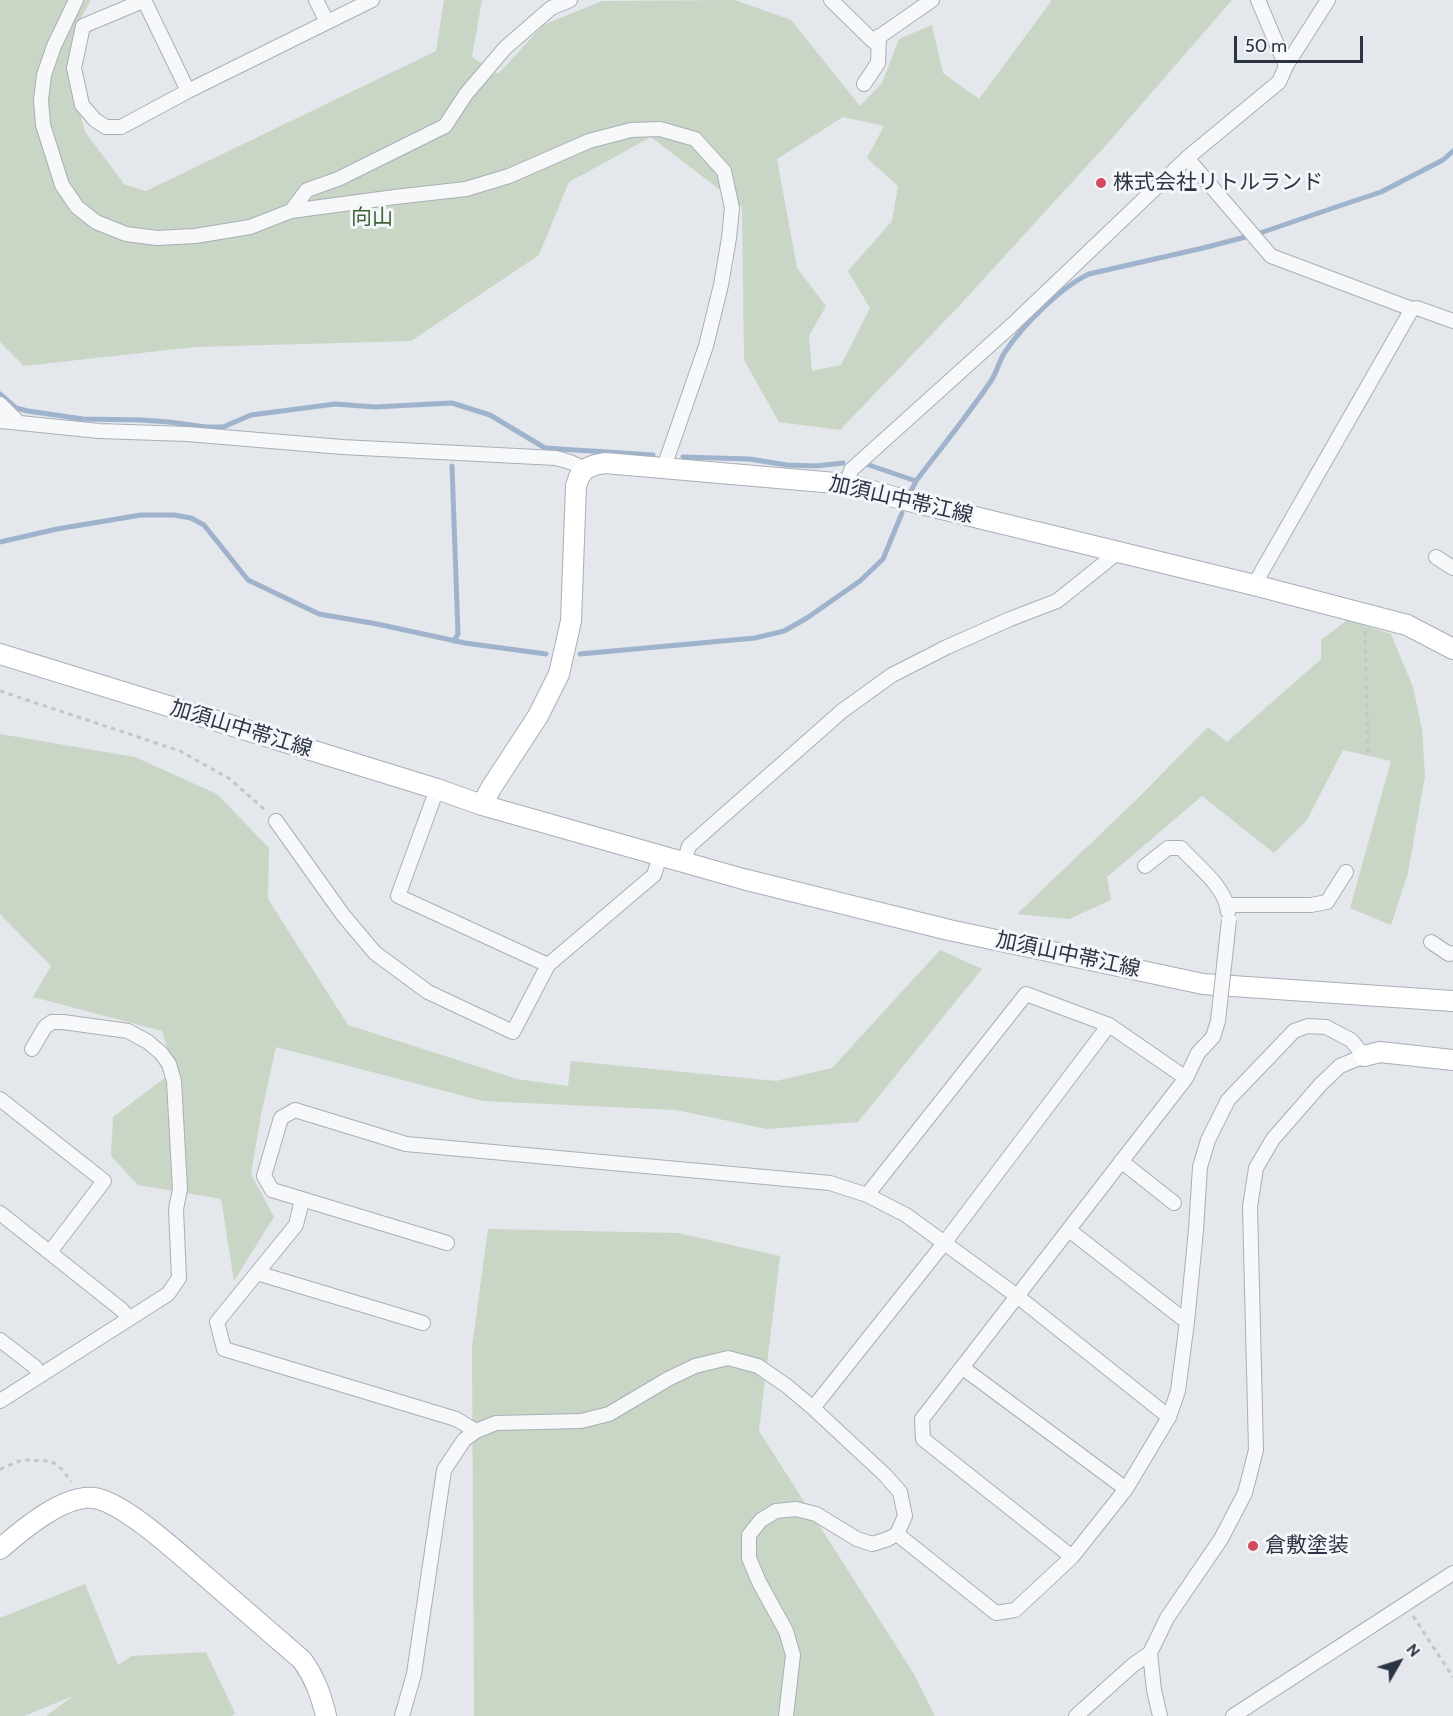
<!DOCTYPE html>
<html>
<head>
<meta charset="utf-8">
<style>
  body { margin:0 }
  #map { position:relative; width:1453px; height:1716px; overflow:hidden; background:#e4e7ec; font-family:Cabin,sans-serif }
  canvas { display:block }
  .north { position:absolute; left:1369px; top:1632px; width:60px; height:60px; -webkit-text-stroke:4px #f4f6f9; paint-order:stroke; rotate:51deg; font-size:16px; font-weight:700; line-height:24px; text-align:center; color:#2b3445 }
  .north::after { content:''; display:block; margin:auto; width:21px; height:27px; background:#2b3445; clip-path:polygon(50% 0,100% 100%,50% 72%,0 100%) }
  .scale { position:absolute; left:1234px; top:36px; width:129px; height:27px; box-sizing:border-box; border:3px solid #2b3445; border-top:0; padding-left:8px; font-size:18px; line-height:21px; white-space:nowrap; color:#2b3445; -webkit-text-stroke:4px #f4f6f9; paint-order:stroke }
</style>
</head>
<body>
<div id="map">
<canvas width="1453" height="1716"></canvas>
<div class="north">N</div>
<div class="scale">50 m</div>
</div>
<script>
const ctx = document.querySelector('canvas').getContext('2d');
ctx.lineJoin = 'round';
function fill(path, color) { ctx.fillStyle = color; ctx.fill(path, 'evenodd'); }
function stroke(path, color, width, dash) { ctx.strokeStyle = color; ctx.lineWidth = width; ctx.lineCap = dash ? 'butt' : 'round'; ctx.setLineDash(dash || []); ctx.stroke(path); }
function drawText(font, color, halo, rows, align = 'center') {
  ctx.font = font + ' Cabin,"Noto Sans JP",sans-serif'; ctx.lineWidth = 6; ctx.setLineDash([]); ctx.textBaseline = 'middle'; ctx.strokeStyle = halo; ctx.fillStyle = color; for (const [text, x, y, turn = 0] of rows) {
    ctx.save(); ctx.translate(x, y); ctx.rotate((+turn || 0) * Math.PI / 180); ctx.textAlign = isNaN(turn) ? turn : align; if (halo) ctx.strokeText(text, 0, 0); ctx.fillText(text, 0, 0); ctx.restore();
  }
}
fill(new Path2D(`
  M0,0H91L74,30L70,77L85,132L125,185L146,191L436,51L444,0H482L472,57L498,74L543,25L602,1L735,0L791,20L860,106L882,83L899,39L932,25L943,73L979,99L1052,0H1232L1107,144L958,307L840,430L779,422L744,360L742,207L651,137L569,182L539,255L411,341L195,347L24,366L0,342ZM843,117L884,126L867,158L898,186L892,221L848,271L870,308L841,365L812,371L809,336L826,306L797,268L777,159Z
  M1347,620L1391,634L1413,687L1422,729L1425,776L1408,873L1391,925L1350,908L1391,761L1343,750L1307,820L1274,853L1202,796L1107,877L1111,900L1069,919L1017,914L1138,798L1208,727L1227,742L1321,659V640Z
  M0,734L135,757L217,794L269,848L268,899L348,1025L517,1079L568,1086L571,1061L776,1081L832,1068L940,950L982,969L858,1122L767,1129L676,1110L483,1101L276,1047L261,1115L251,1174L274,1217L234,1281L221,1199L138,1185L111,1156L113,1117L174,1071L162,1031L33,997L51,966L0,914Z
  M488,1229L678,1233L780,1256L759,1431L914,1674L935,1716H474L472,1347Z
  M85,1584L118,1665L132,1656L206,1652L235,1713L232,1716H46L73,1696L24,1716H0V1618Z`), '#c9d6c5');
stroke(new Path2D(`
  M0,394L16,408L28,411L83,419L141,420L169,422L206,427H223L251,415L335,404L375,407L452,403L490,415L545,448L653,455
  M683,457L749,459L787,465L816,466L843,463
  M869,465L916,481
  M452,466L458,634L454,641
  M911,491L916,481C941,448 968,415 991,381C997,372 999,361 1005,352C1022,326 1061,287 1089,274L1203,248L1257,234L1342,205L1381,192L1443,160L1453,151
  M0,542L57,529L141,515H174L191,518L204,525L248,580L319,614L377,624L465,643L546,654
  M580,654L755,638L784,631L807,618L860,581L883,559L902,513`), '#9fb4cc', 5);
const street = new Path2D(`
  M76,0L54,46L44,75L41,100L43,125L62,185L77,207L96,222L126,234L157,238L195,236L250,227L291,211L395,197L466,189L509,176L589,141L631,130L660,129L695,139L724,171L732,208L729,238L721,285L706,346L664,467
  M144,0L188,91
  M145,0L83,26L74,68L82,105L95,120L106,127H121L188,91L372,0
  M316,0L327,22
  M831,0L873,41L932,0
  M1258,0L1286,66
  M864,84L878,63L879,36
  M1187,158L1271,256L1412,309L1417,308L1453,321
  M291,211L307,190L338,179L445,126L466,94L505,48L551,8L570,0
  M0,404L18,422
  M0,421L99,431L187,434L342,447L556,458L570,462L585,469
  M847,484L851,470L1012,325L1187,158L1279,82L1286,66L1328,0
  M1436,557L1453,568
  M1254,585L1412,309
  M437,789L398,896L548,965L654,875L660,856
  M276,821L343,915L375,953L428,992L513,1032L548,965
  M684,862L689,846L842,711L892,675L947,647L1010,619L1057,601L1117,553
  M1145,866L1168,848H1181C1197,866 1226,887 1228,912
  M1228,905H1311L1327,902L1346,872
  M1431,942L1449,954L1453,953
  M1186,1078L1198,1053L1213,1037L1218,1021
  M0,1099L104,1181L50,1252
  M1121,1161L1174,1203
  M867,1195L1026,994L1109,1025L1186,1078L922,1419L923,1439L1072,1557
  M302,1200L296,1225L217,1322L224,1349L456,1419L476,1431
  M0,1213L122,1310L129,1319
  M1069,1230L1187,1322
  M447,1243L272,1190L264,1176L281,1118L295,1110L406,1144L830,1183L867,1195L906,1215L1017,1296L1169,1417
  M257,1273L423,1323
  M0,1340L35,1367L40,1375
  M963,1368L1126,1489
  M0,1401L168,1294L179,1278L176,1209L180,1189L174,1081L169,1064L161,1053L148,1042L128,1031L63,1022H52L45,1027L32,1049
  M813,1408L945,1242L1109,1025
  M897,1534L996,1613L1015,1610L1072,1557L1126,1489L1169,1417L1178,1391L1187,1322L1196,1230L1200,1167L1208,1140L1228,1100L1294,1031L1308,1026L1326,1027L1351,1040L1364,1056L1340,1066L1321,1084L1273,1139L1256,1168L1250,1207L1256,1450L1245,1493L1221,1539L1167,1618L1150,1653L1154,1690L1160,1716
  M402,1716L414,1674L444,1470L464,1440L476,1431L496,1423L581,1421L609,1414L668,1379L695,1366L728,1358L758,1366L787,1386L813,1408L885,1475L900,1492L905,1516L897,1534L888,1539L872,1544L857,1539L816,1514L796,1509L776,1511L761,1520L749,1535V1558L759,1582L786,1631L793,1655L786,1716
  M1076,1716L1133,1665L1150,1653
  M1233,1716L1453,1573`);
const secondary = new Path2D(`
  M0,654L437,789L482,805L743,879L949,930L1203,984L1453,1001
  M482,805L491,788L538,716L559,674L571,621L576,486L579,477L585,469L595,465L605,463L847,484L901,499L1254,585L1407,625L1453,649
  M1364,1056L1380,1052L1453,1060
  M0,1549C22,1530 64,1494 94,1498C125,1502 187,1561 212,1582C242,1608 272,1634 302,1660C315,1678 321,1695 326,1716`);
stroke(street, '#a9aeb7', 16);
stroke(secondary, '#a9aeb7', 22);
stroke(new Path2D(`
  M1365,631L1368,757
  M0,691L180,751L230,779L266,811
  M0,1469L22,1460L51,1461L63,1470L71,1482
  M1413,1616L1453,1677`), '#c2c5cb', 3, [4.5, 4.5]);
stroke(street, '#f7f8fa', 14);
stroke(secondary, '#fff', 20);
const streetBridge = new Path2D(`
  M1218,1021L1229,920`);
stroke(streetBridge, '#a9aeb7', 16, []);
stroke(streetBridge, '#f7f8fa', 14);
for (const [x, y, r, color] of [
  [1101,183,6,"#d1495b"],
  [1253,1546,6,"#d1495b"]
]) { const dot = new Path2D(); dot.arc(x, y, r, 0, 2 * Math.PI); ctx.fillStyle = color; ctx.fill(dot); stroke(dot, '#f4f6f9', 2); }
drawText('21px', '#2b3445', '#f4f6f9', [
  ["株式会社リトルランド",1113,183],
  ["倉敷塗装",1265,1546]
], 'left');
drawText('21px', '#3f6138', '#f4f6f9', [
  ["向山",372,218]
]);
drawText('21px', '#2b3445', '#f4f6f9', [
  ["加須山中帯江線",901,500,13],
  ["加須山中帯江線",241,729,17],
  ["加須山中帯江線",1068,955,12]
]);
</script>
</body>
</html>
